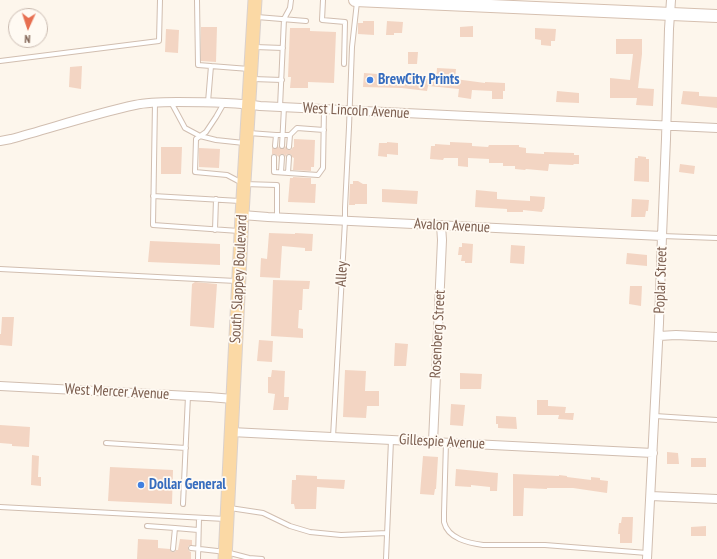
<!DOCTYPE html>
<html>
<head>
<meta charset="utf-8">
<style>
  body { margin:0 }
  #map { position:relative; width:717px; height:559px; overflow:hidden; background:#fdf6ec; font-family:"PT Sans Narrow",sans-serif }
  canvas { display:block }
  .north { position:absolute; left:8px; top:8px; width:40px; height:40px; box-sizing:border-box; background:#fffaf3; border:1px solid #cabbb1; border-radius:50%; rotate:183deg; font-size:11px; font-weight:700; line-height:16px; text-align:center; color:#7a5c4d }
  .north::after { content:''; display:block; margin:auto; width:14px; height:18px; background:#e76f51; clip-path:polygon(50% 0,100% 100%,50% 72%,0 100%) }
</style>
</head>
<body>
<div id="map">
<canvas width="717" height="559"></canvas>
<div class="north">N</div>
</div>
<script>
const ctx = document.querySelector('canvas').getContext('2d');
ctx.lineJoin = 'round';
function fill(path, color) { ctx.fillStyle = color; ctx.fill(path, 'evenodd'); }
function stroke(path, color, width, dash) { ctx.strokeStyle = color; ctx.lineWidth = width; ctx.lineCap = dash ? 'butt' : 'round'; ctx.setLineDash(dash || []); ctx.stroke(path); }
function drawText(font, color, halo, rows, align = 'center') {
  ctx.font = font + ' "PT Sans Narrow",sans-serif'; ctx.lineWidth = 3.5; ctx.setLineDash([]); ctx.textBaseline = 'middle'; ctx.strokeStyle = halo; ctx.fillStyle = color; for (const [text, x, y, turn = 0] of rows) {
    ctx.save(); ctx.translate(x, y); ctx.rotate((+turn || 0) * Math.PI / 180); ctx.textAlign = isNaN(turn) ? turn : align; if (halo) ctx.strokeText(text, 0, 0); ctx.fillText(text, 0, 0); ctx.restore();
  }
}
fill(new Path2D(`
  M363,21H374V35L358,34V23H363Z
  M387,21L403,22L402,33H394V35H386Z
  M473,26V37H460V27Z
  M201,27H217L216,62L201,61Z
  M290,28H310V31L336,32L334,83L308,82V88H290L291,77H288Z
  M535,28L556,29L555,41H551V46L541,45V40L535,39Z
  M166,29L179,30L178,53L165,52Z
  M616,39H642V54L638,88L654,89L653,106L636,105L637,98H610V78L630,80L633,54H616Z
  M408,52H418L417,64H408Z
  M82,66L81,89L69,87L70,67Z
  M437,68L456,69L455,79L485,83V82L505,83V91H503V99H492V91L472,90L471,99L458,97L459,89L428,86L427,91L402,88L363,87L364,73L391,75V77H410L436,80Z
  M557,91L579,93V103L556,102Z
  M683,91L699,92V96L717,97V108L681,104Z
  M294,139L315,140L314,167H311V171L293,170L294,158L292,157L291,154H287L285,157V155L283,154H280L279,157L275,154H272V148L276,149L278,146L279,148L281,149H284L286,146L287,150H291L293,147H294Z
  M387,142L398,143V155L387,154V157L378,156L379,143H387Z
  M450,142L472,143V146L488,147L489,145H519V147L526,148V153L544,154V152L574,153V155H579V164H574L573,165L549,164L548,171L526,169L525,170L515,169V166H503V163H489V159L468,158V167L458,166V158H444L443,160L430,159L431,146H435V144L450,145Z
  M161,147H182L181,174H161Z
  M199,148L220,149L219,168L199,167Z
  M638,156L646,157V159H649V182L634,181L635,158H638Z
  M680,164L695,166L694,174L679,172Z
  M293,177L311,178V184H316L315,203L288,202L290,178H293Z
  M353,181H358L363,184H367V204H355V205H349L350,184H353Z
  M382,189L418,191L417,204L382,202Z
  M476,190L497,192V199L530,201V196L545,197L544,209H543L542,212L523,210V212H507V209L475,207Z
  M632,199L649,200L648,211H646L645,217H631Z
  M269,233L295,234V233L313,234L312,251H305V248L282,246L280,278L260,277L261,258L267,259Z
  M150,241L220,244V265L148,262Z
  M462,243L473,244L472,263H465V261H461L462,255H458L459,247H462Z
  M511,245L525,246L524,264L510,263Z
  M627,253L647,255V266L626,264Z
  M273,280L310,281L309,289H303L302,310H299L298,328L303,329V338L271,336Z
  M195,282L217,284L214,328L190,326L192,284Z
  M630,286H642L641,306L629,304Z
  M2,317H14L12,346L0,345V334H1Z
  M259,340L273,341L272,362L257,361Z
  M395,343L408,344L406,366H394Z
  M272,370L285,371L284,397H289L288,410H273L275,394L268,393V377H271Z
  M345,370L366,371L365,391H379V406H367L366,418L343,417Z
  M460,373L482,374L481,389H460Z
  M537,400H548V406L566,407L565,413H574L573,420L558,419L559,415H537Z
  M451,404L465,405L463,426L450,425Z
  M496,416L516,417L517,429L498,428V424H496Z
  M0,425L30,427L29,447L12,446V444L0,443Z
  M667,452L678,453L679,464H667Z
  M32,455L39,456L38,477H41V486L31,485Z
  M423,456L438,457L436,489H435L434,495L420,494Z
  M691,458H706V467H691Z
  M110,467L173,470L172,504L108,501Z
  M456,469L498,473L497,491H490V487L471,485V487L455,486Z
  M513,474L559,476V475L567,476V477L591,480V477L600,478V480L608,481L607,493L573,488H547V489L524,488L523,516H513Z
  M296,475L317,476V479L345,480L344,489L317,487L316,509H295L294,504H291L292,480H296Z
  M622,517H633L632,543H620V534H618L619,523H621Z
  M706,526V536H691V527Z
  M138,539L158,540V548L170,549L171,552H175L176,550H178L180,539L192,540V545L188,546V548L189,551L191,552V559H137Z`), '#f3d5c3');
const lane = new Path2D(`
  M197,0L198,65L249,69
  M323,0L322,20L345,22L344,64
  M257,17L306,21
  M255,47L283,48
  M0,61L159,41L160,0
  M253,79L282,80
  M171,102L185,128L200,136L216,140L244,143
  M208,102L211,66
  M155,103L153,225L239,231
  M224,103L216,117L206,132L196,139L195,172L227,175L244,184L277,185V218
  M280,107L284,19L290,8L291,0
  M249,133L276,135L275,146
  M276,135H290L289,147
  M290,135L297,128L324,130
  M282,146L284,107
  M274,157V172L318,175L323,168L324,109
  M281,172L282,157
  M288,173L289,157
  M153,196L240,201
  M215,230L216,199
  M662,236L717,238
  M0,269L236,281
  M655,416L717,420
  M333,437L345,221V208L349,127L352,47L357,2
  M446,442L444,513C444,516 444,519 444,522C448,539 469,543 483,545H545L647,553
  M106,443L186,448
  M183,504L188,396
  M0,507L225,519
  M230,508L263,513L290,526L310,532L341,535L387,533
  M147,526L175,528
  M191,548L226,552L249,558L262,559
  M173,549L175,528L198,530
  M198,559L199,518
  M386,559L391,440`);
const street = new Path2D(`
  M0,141L11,139C52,128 93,114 135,105C148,102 163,102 177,102C205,102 233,102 260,106L717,128
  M242,215L268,217L662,236
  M659,336L676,335L717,337
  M0,386L209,397L233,399
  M231,432L653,453
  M433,442L442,240L441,225
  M651,496L717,499
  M647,559L659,323L662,236L666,139L669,29L671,0`);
const secondary = new Path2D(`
  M355,0L717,16`);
const primary = new Path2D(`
  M225,559L242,215L255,0`);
stroke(lane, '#d1beb0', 6);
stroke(street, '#d1beb0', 10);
stroke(secondary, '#d6c0b0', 14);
stroke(primary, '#dad1cd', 15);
stroke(lane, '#fff', 4);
stroke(street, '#fff', 8);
stroke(secondary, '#fff', 12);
stroke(primary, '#fbd9a5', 13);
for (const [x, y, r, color] of [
  [370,80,4,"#3f7fe0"],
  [141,485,4,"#3f7fe0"]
]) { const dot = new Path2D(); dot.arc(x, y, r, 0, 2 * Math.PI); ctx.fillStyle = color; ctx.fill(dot); stroke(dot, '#fffaf3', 1.5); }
drawText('bold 15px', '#366cbe', '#fffaf3', [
  ["BrewCity Prints",378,80],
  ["Dollar General",149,485]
], 'left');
drawText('15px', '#7a5c4d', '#fffaf3', [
  ["West Lincoln Avenue",356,111,3],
  ["Avalon Avenue",452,226,3],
  ["Alley",342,274,-87],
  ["South Slappey Boulevard",239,279,-87],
  ["Poplar Street",661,280,-88],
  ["Rosenberg Street",438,334,-87],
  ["West Mercer Avenue",117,392,3],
  ["Gillespie Avenue",442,442,3]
]);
</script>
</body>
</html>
